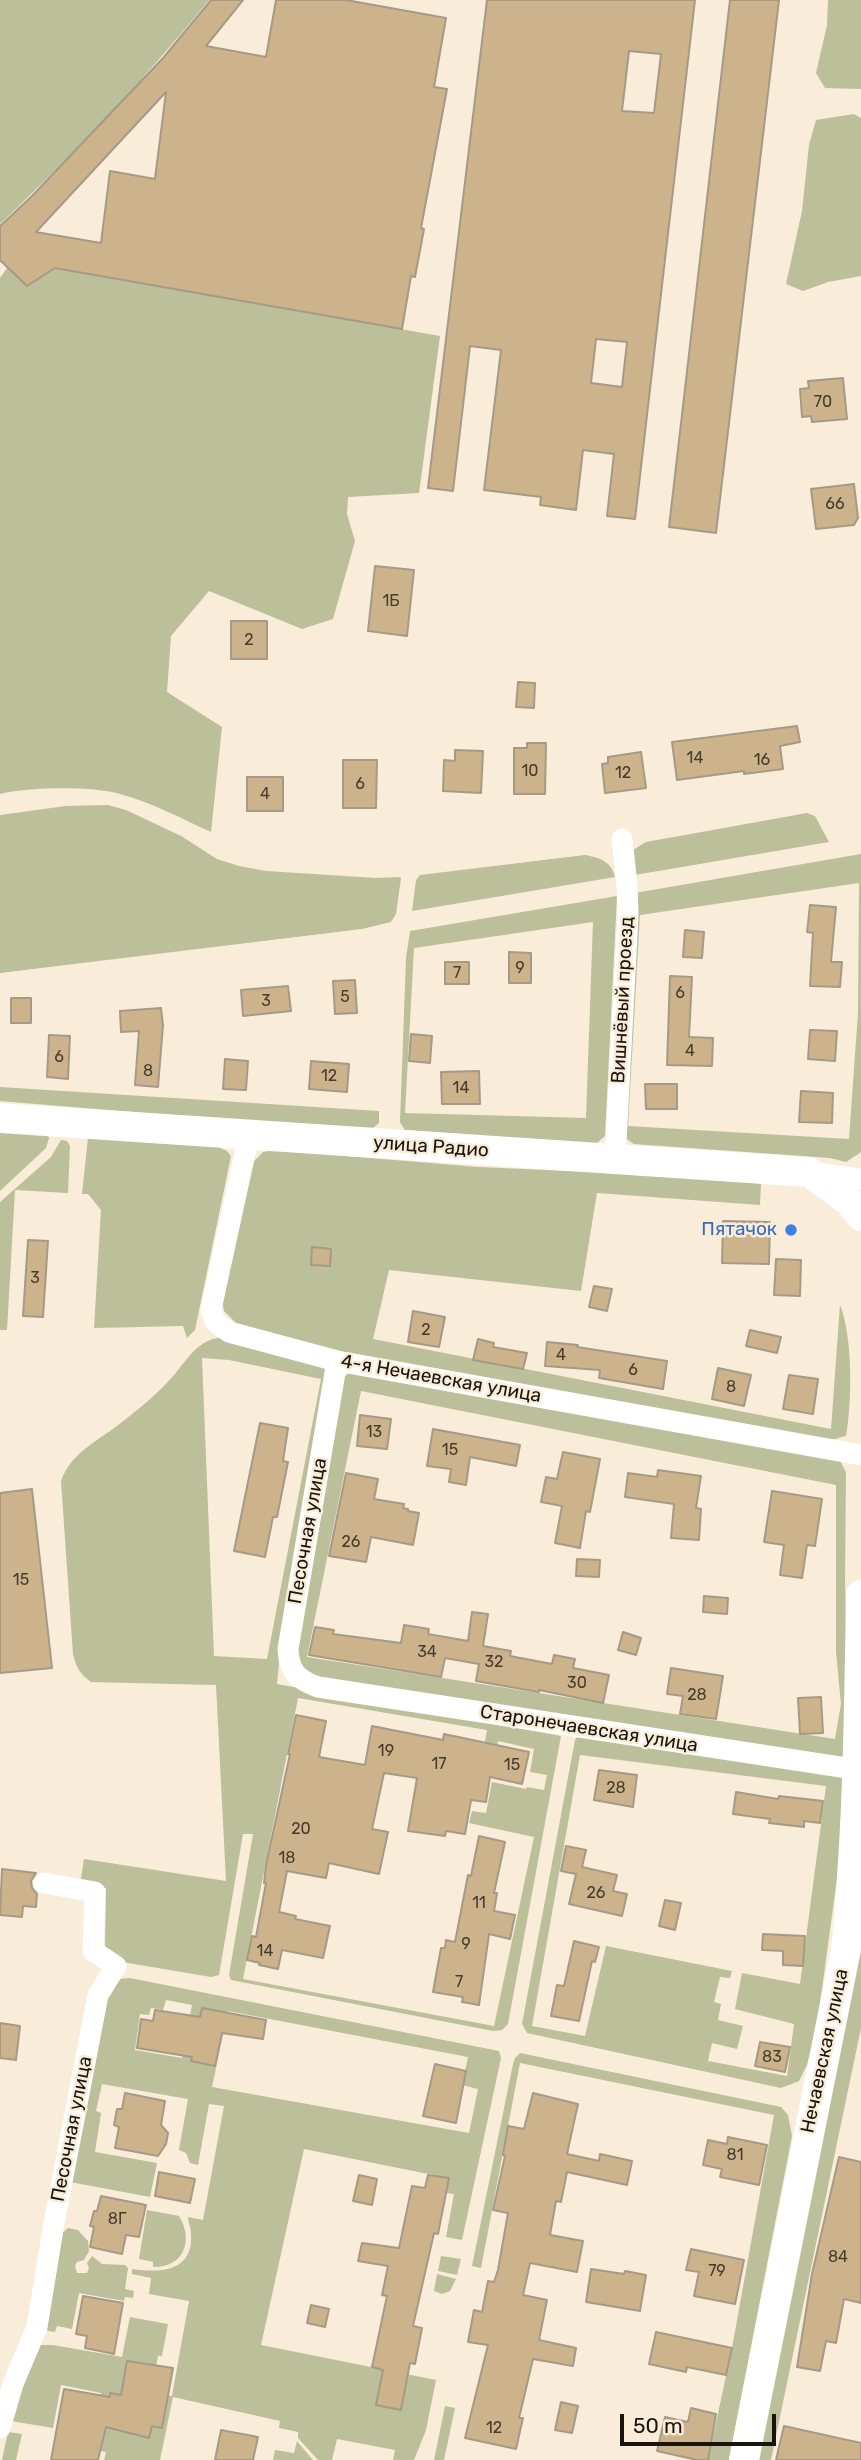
<!DOCTYPE html>
<html>
<head>
<meta charset="utf-8">
<style>
  body { margin:0 }
  #map { position:relative; width:861px; height:2460px; overflow:hidden; background:#f9ecd8; font-family:Rubik,sans-serif }
  canvas { display:block }
  .scale { position:absolute; left:620px; top:2414px; width:156px; height:32px; box-sizing:border-box; border:4px solid #19140d; border-top:0; padding-left:9px; font-size:21px; line-height:24px; white-space:nowrap; color:#19140d; -webkit-text-stroke:5px #f9ecd8; paint-order:stroke }
</style>
</head>
<body>
<div id="map">
<canvas width="861" height="2460"></canvas>
<div class="scale">50 m</div>
</div>
<script>
const ctx = document.querySelector('canvas').getContext('2d');
ctx.lineJoin = 'round';
function fill(path, color) { ctx.fillStyle = color; ctx.fill(path, 'evenodd'); }
function stroke(path, color, width, dash) { ctx.strokeStyle = color; ctx.lineWidth = width; ctx.lineCap = dash ? 'butt' : 'round'; ctx.setLineDash(dash || []); ctx.stroke(path); }
function drawText(font, color, halo, rows, align = 'center') {
  ctx.font = font + ' Rubik,sans-serif'; ctx.lineWidth = 5; ctx.setLineDash([]); ctx.textBaseline = 'middle'; ctx.strokeStyle = halo; ctx.fillStyle = color; for (const [text, x, y, turn = 0] of rows) {
    ctx.save(); ctx.translate(x, y); ctx.rotate((+turn || 0) * Math.PI / 180); ctx.textAlign = isNaN(turn) ? turn : align; if (halo) ctx.strokeText(text, 0, 0); ctx.fillText(text, 0, 0); ctx.restore();
  }
}
fill(new Path2D(`
  M0,0H209C145,79 74,154 0,224Z
  M828,0H861V89L825,88L816,73L827,25Z
  M854,114L861,118V276L828,282L803,291L786,284L802,211L809,145L816,120Z
  M7,268L27,286L55,268L440,336L419,493L348,497L347,514L355,541L333,619L302,629L209,591L171,636L167,692L222,727L211,832C182,819 151,802 120,794C91,786 30,787 0,794V278Z
  M108,805L126,810L181,836L217,859L239,866L266,871L376,878L399,877L401,878L396,914L391,922L362,929L0,973V815L66,806Z
  M807,813L815,816L829,842L629,876L633,850L646,842Z
  M861,854V1152L846,1162L830,1158L634,1144L625,1138L629,894ZM859,883L858,1013L849,1139L628,1126L640,915Z
  M585,855C600,858 611,861 615,877L412,911L416,880L420,875Z
  M617,896L605,1136L596,1144L405,1130L400,1122L406,958L410,931ZM593,922L586,1118L405,1113L414,948Z
  M0,1087L379,1111V1123L373,1128L229,1120L0,1101Z
  M0,1129L48,1136L49,1138L46,1148L0,1191Z
  M88,1138L216,1146L227,1151L231,1156L195,1330L187,1338L183,1326L94,1328L101,1210L88,1194H82Z
  M61,1140L67,1141L70,1146L68,1193L15,1190L7,1330H0V1202L51,1157Z
  M275,1150L478,1167L753,1179L761,1184L760,1205L597,1193L581,1291L389,1270L373,1339L831,1429L840,1305C853,1337 852,1402 846,1436L831,1440L330,1351L240,1327L224,1311L222,1299L252,1163L263,1152Z
  M218,1338L229,1339L327,1369L284,1613L277,1684L561,1736L508,2024L502,2030L493,2031L231,1980L229,1975L253,1834H243L219,1975L211,1977L122,1962L105,1950L106,1888L80,1885L84,1859L226,1881L216,1685L91,1682C80,1674 76,1667 73,1654L61,1481C71,1452 100,1440 122,1422C140,1408 159,1393 174,1375C187,1360 197,1341 218,1338ZM202,1358L229,1360L321,1379L267,1659L214,1656ZM298,1698L487,1730L479,1774L490,1776L498,1741L534,1749L530,1772L547,1775L544,1790L527,1787L526,1789L492,1782L486,1813L472,1811L469,1823L534,1837L494,2026L243,1979Z
  M350,1372L840,1461L846,1472L845,1584L849,1711L845,1760L322,1680L302,1667L297,1655L342,1379ZM361,1391L836,1485V1652L841,1704L835,1739L307,1657Z
  M578,1736L844,1776L843,1834L816,2033L807,2065L799,2081L781,2088L527,2033L522,2024L575,1740ZM580,1755L826,1786L800,1984L742,1973L735,2009L794,2024L787,2076L708,2061L712,2043L737,2049L743,2026L718,2020L721,2004L714,2002L720,1977L730,1978L732,1971L606,1946L585,2036L532,2026Z
  M861,1925V2028L771,2460H755Z
  M130,1978L499,2051L501,2058L462,2240L446,2237L454,2194L446,2193L448,2178L304,2149L261,2345L436,2380L426,2430L414,2460H393L395,2450L337,2439L332,2460H318L298,2438V2432L279,2428L280,2421L173,2397L160,2460H104L106,2452L100,2451L99,2409L101,2393L61,2385L53,2428L11,2421L19,2380L39,2345H53L122,2357L130,2317L168,2324L162,2356H158L151,2393L172,2396L189,2301L149,2294L151,2278L132,2274V2269C161,2273 194,2272 191,2233C191,2227 188,2223 188,2217L203,2220L224,2106L209,2104L198,2165L190,2163L186,2153L179,2150L188,2099L102,2084L96,2111L101,2113L95,2152L157,2163L150,2197L70,2182L106,1989L120,1979ZM166,2000L192,2005L182,2058L135,2050L140,2014L149,2015L151,2008L163,2010ZM202,2008L226,2013L197,2033ZM228,2011L468,2057L462,2085L478,2089L469,2133L212,2087Z
  M520,2053L781,2107L788,2115L792,2136L729,2460H708L732,2348L774,2115L520,2063L481,2268L472,2266L513,2064L515,2058Z
  M147,2210L179,2216C194,2240 184,2268 153,2267V2262L139,2259Z
  M68,2228L78,2230L88,2241L89,2251L84,2260L77,2262L75,2266L77,2273H87L89,2268L87,2263L92,2256L102,2264L125,2265L128,2268L125,2289L134,2291L133,2298L125,2297L124,2301L79,2293L72,2329L57,2326L55,2332L43,2330L60,2235Z
  M441,2256L461,2259L457,2275L438,2271Z
  M437,2274L456,2279L450,2291L442,2294L434,2291Z
  M445,2406L455,2408L444,2460H434Z
  M8,2432L22,2434L16,2460H2Z
  M297,2441L313,2460H273L275,2450L294,2453Z`), '#bbbf9a');
const building = new Path2D(`
  M211,0H243L206,46L266,57L276,0H346L446,18L434,87L447,89L421,228L424,229L415,277L411,276L402,329L55,268L27,286L0,260V226L32,196L164,57ZM166,92L155,179L110,171L101,243L36,232Z
  M487,0H695L635,519L607,516L614,454L583,450L576,510L540,505L541,497L484,490L501,350L470,346L453,491L428,488ZM629,51L661,54L654,113L622,111ZM596,339L627,342L622,387L591,383Z
  M730,0H779L716,533L669,527Z
  M843,378L847,419L812,422L811,416L802,417L800,389L809,388L808,381Z
  M854,484L858,518L854,525L816,529L811,489Z
  M375,566L414,570L407,636L368,631Z
  M231,621H267V659H231Z
  M518,682L535,683L534,708L516,707Z
  M797,726L800,742L780,746L783,769L744,774V771L677,780L672,742Z
  M527,743H546L545,794H514V748H527Z
  M455,750L483,751L481,793L443,791L444,760L455,761Z
  M641,752L646,788L605,793L602,764L608,763V757Z
  M343,760H377L376,808H343Z
  M247,777H283V811H247Z
  M810,905L836,907L831,962H842L840,987L810,986L813,933L807,932Z
  M685,930L704,932L702,958L683,957Z
  M509,952L531,953V983H509Z
  M445,962H469V984H445Z
  M670,976L692,977L689,1037L713,1038L712,1066L667,1065Z
  M355,980L357,1013L335,1014L333,981Z
  M288,986L291,1011L243,1016L241,990Z
  M11,998H31V1023H11Z
  M161,1008L163,1025L158,1087L135,1085L139,1031L121,1032L120,1011Z
  M810,1030L837,1031L835,1061L808,1059Z
  M411,1034L432,1036L430,1063L409,1061Z
  M49,1035L70,1036L68,1079L47,1077Z
  M225,1059L248,1061L246,1090L223,1089Z
  M311,1061L349,1064L347,1092L309,1089Z
  M479,1071L480,1104H442L441,1072Z
  M645,1084H677V1109H646Z
  M801,1091L833,1093L832,1123L799,1122Z
  M723,1221L770,1222L769,1264L722,1263Z
  M28,1240L48,1241L43,1317L23,1316Z
  M312,1247L331,1249L330,1266L311,1265Z
  M776,1259L801,1260L800,1296L774,1295Z
  M594,1286L612,1289L607,1311L589,1307Z
  M413,1311L445,1317L439,1347L408,1342Z
  M750,1330L781,1337L777,1353L746,1346Z
  M478,1339L494,1343L493,1347L527,1353L523,1369L473,1360Z
  M547,1342L578,1345L577,1347L667,1361L663,1389L599,1378L600,1370L545,1366Z
  M718,1368L751,1375L744,1406L712,1399Z
  M789,1375L818,1379L813,1414L783,1409Z
  M360,1415L391,1419L387,1449L357,1446Z
  M260,1423L288,1428L283,1461L288,1462L277,1517H273L265,1557L234,1551Z
  M433,1429L520,1445L516,1466L470,1457L466,1485L449,1482L451,1469L427,1466Z
  M563,1452L600,1459L590,1512L586,1511L580,1548L555,1543L562,1506L541,1502L546,1477L557,1479Z
  M658,1470L701,1476L696,1508L701,1509L699,1540L671,1538L674,1504L625,1497L628,1473L657,1477Z
  M346,1473L378,1479L374,1499L404,1504L403,1508L408,1509V1511L419,1513L413,1545L371,1537L366,1562L329,1556Z
  M32,1489L52,1668L0,1673V1493Z
  M772,1491L822,1499L815,1546L807,1545L802,1578L780,1575L784,1545L764,1542Z
  M577,1559L600,1560L599,1577L576,1576Z
  M704,1596L728,1598L727,1614L703,1612Z
  M472,1612L488,1614L483,1646L511,1651L510,1656L552,1664L554,1655L575,1659L573,1668L609,1675L603,1703L539,1690V1692L476,1681L479,1664L445,1658L441,1677L309,1655L315,1627L334,1630L333,1634L401,1643L404,1625L429,1629L428,1634L468,1641Z
  M623,1632L641,1638L636,1655L618,1650Z
  M671,1668L723,1676L716,1719L680,1714L683,1696L667,1694Z
  M821,1697L823,1733L800,1734L798,1698Z
  M296,1715L326,1721L319,1757L365,1765L372,1726L443,1740L444,1734L529,1752L522,1784L490,1777L486,1802L471,1800L465,1834L446,1831L445,1836L408,1831L417,1778L384,1773L372,1829L388,1832L379,1874L329,1863L326,1878L287,1871L279,1912L296,1916L295,1919L330,1926L323,1958L282,1950L278,1969L259,1965L260,1963L247,1960L252,1936L256,1937L266,1883H264L266,1865L290,1754H288Z
  M599,1770L637,1775L633,1807L594,1800Z
  M736,1792L778,1799L779,1796L823,1801L820,1823L804,1821V1827L769,1823L770,1819L733,1814Z
  M479,1836L505,1842L494,1893H497L494,1911L515,1915L510,1939L489,1934L479,2005L462,2002L463,1997L433,1992L441,1948H445L446,1940L455,1942L468,1875L471,1876Z
  M566,1846L586,1850L582,1867L617,1875L613,1891L627,1894L622,1916L569,1904L576,1874L561,1871Z
  M2,1869L36,1873L31,1881L32,1888L37,1894L36,1907L23,1906L22,1917L0,1915Z
  M665,1900L681,1903L675,1930L659,1926Z
  M763,1934L805,1936L803,1966L783,1965V1951L762,1950Z
  M574,1941L599,1947L595,1962L592,1961L579,2021L551,2016L557,1985L564,1986Z
  M202,2008L266,2020L263,2039L222,2033L215,2066L191,2061L192,2057L137,2048L141,2019L153,2021L155,2010L200,2017Z
  M0,2023L20,2026L16,2060L0,2058Z
  M760,2042L790,2047L785,2072L755,2066Z
  M435,2064L466,2071L456,2123L423,2116Z
  M125,2093L165,2101L161,2125L168,2133L166,2144L158,2156L115,2148L119,2127L114,2125L117,2109H122Z
  M533,2093L578,2104L567,2154L599,2161L600,2154L632,2161L627,2185L567,2172L561,2202L556,2201L550,2235L583,2241L577,2272L530,2263L523,2295L547,2300L539,2340L576,2348L573,2366L533,2359L519,2418H523L516,2449L465,2438L488,2345L468,2342L474,2310L482,2312L488,2281L494,2282L498,2270L508,2213L493,2210L505,2156L503,2155L508,2126L524,2129Z
  M728,2137L767,2145L759,2185L720,2177L722,2169L703,2165L708,2140L727,2144Z
  M839,2157L861,2162V2303L844,2299L836,2343L826,2341L820,2371L797,2367L812,2274Z
  M159,2172L195,2179L190,2203L155,2196Z
  M359,2175L377,2179L372,2205L353,2201Z
  M428,2175L449,2178L438,2234L434,2233L413,2326L422,2328L415,2364L410,2363L401,2410L376,2405L383,2370L372,2367L387,2296L382,2295L388,2266L358,2261L362,2243L399,2248L412,2186L425,2188Z
  M101,2196L146,2205L139,2237L126,2235L122,2254L90,2247L94,2227L90,2226L94,2211H97Z
  M691,2249L744,2260L735,2304L694,2296L699,2272L686,2270Z
  M591,2269L624,2274L625,2271L646,2275L640,2311L586,2302Z
  M83,2296L123,2303L114,2354L85,2348L87,2336L76,2334Z
  M311,2305L329,2309L325,2327L307,2323Z
  M656,2332L732,2348L726,2375L687,2367L686,2372L649,2364Z
  M127,2361L173,2368L162,2428L152,2426L149,2438L106,2427L98,2460H51L64,2389L110,2397V2393L121,2395Z
  M561,2402L578,2406L572,2433L555,2430Z
  M691,2408L716,2414L708,2460H697L657,2451L665,2417L688,2422Z
  M784,2426L861,2443V2460H776Z
  M221,2430L258,2437L253,2460H215Z`);
fill(building, '#ccb38c');
stroke(building, '#a69a87', 2);
stroke(new Path2D(`
  M249,1135L211,1309L215,1322L229,1332L337,1361L861,1455
  M615,1160L628,916L627,885L622,839
  M811,1172L861,1179
  M337,1361L288,1649C289,1672 298,1680 318,1687L861,1770
  M0,2428L13,2384L37,2327L54,2223L98,1995L116,1966L93,1951L95,1892L44,1883`), '#fff', 21);
stroke(new Path2D(`
  M0,1118L809,1172L849,1201L861,1216
  M744,2460L846,1949C858,1831 859,1713 861,1595`), '#fff', 30);
for (const [x, y, r, color] of [
  [791,1230,7,"#3f7fe0"]
]) { const dot = new Path2D(); dot.arc(x, y, r, 0, 2 * Math.PI); ctx.fillStyle = color; ctx.fill(dot); stroke(dot, '#f9ecd8', 2.5); }
drawText('16px', '#463c2d', null, [
  ["70",823,402],
  ["66",835,504],
  ["1Б",391,601],
  ["2",249,640],
  ["14",695,758],
  ["16",762,760],
  ["10",530,771],
  ["12",623,773],
  ["6",360,784],
  ["4",265,794],
  ["9",520,968],
  ["7",457,973],
  ["6",680,993],
  ["5",345,997],
  ["3",266,1001],
  ["4",690,1051],
  ["6",59,1057],
  ["8",148,1071],
  ["12",329,1076],
  ["14",461,1088],
  ["3",35,1278],
  ["2",426,1330],
  ["4",561,1355],
  ["6",633,1370],
  ["8",731,1387],
  ["13",374,1432],
  ["15",450,1450],
  ["26",351,1542],
  ["15",21,1580],
  ["34",427,1652],
  ["32",494,1662],
  ["30",577,1683],
  ["28",697,1695],
  ["19",386,1751],
  ["17",439,1764],
  ["15",512,1765],
  ["28",616,1788],
  ["20",301,1829],
  ["18",287,1858],
  ["26",596,1893],
  ["11",479,1903],
  ["9",466,1944],
  ["14",265,1951],
  ["7",459,1982],
  ["83",772,2057],
  ["81",735,2155],
  ["8Г",117,2219],
  ["84",838,2257],
  ["79",717,2271],
  ["12",494,2428]
]);
drawText('19px', '#19140d', '#f9ecd8', [
  ["Вишнёвый проезд",623,1000,-87],
  ["улица Радио",431,1147,4],
  ["4-я Нечаевская улица",441,1379,10],
  ["Песочная улица",308,1531,-80],
  ["Старонечаевская улица",589,1729,9],
  ["Нечаевская улица",825,2051,-78],
  ["Песочная улица",72,2129,-79]
]);
drawText('19px', '#366cbe', '#f9ecd8', [
  ["Пятачок",777,1230]
], 'right');
</script>
</body>
</html>
